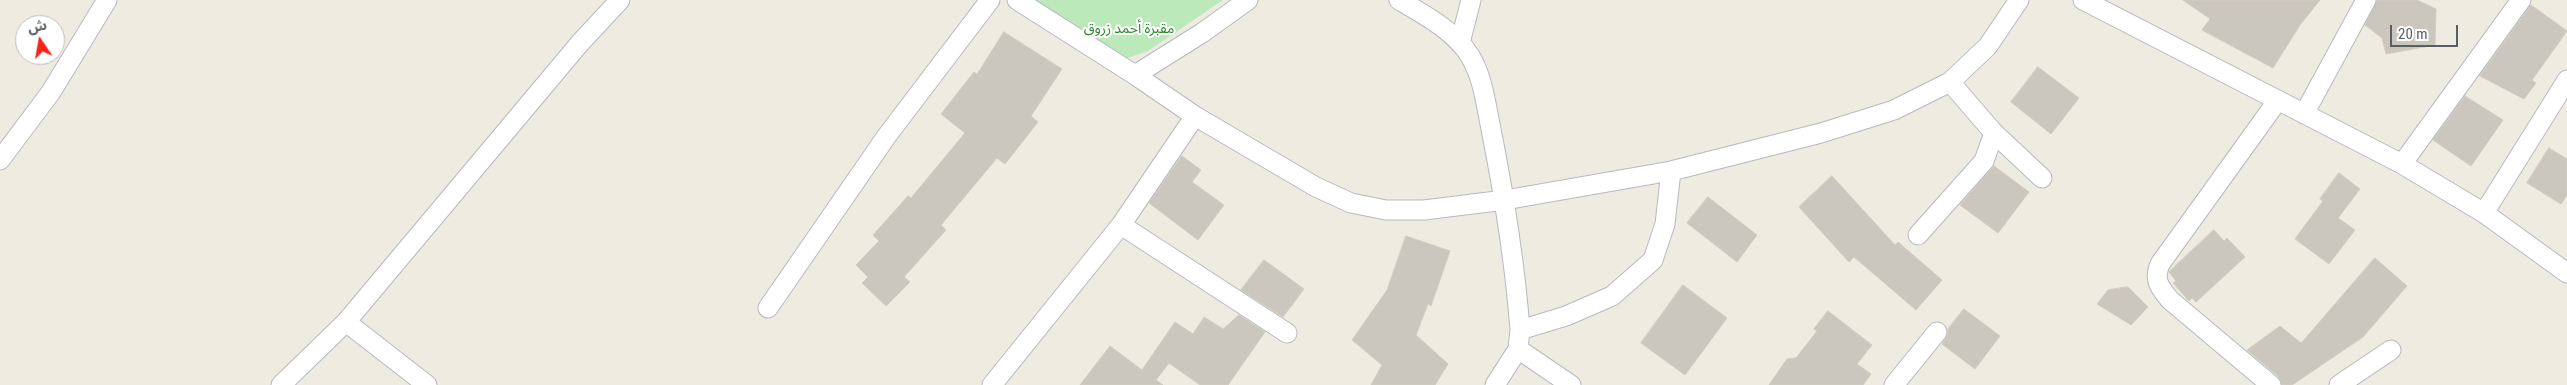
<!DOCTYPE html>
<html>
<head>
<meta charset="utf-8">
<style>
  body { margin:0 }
  #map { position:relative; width:2567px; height:385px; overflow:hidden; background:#eeebe0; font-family:"Roboto Condensed","Noto Sans Arabic",sans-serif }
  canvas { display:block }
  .north { position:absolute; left:15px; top:15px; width:50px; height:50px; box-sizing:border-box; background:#fff; border:1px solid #bdbfc1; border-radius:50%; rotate:348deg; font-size:14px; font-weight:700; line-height:20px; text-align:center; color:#595e63 }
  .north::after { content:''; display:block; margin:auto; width:18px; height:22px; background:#fb2319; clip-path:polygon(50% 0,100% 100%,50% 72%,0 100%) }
  .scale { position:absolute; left:2390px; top:25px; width:68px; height:22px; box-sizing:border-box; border:2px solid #595e63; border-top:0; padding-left:6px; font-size:15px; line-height:18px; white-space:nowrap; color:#595e63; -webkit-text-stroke:4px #fff; paint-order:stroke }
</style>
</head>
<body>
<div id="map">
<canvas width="2567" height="385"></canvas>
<div class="north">ش</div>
<div class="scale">20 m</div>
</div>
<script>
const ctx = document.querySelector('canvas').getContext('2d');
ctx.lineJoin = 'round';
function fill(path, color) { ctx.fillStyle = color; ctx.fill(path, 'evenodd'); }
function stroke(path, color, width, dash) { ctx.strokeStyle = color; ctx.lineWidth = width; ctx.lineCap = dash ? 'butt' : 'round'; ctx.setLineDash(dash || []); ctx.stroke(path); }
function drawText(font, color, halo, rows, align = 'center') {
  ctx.font = font + ' "Roboto Condensed","Noto Sans Arabic",sans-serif'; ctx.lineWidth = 4; ctx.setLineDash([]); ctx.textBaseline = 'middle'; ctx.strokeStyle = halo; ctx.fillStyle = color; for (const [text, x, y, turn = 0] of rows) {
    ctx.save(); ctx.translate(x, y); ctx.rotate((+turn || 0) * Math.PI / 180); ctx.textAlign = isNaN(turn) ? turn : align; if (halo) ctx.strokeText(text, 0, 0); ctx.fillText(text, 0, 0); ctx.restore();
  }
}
fill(new Path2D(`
  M1024,0H1223L1148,51L1124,59Z`), '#bbe9ba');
const building = new Path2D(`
  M2183,0H2320L2300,25L2273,68L2202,30L2210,19Z
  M2377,0H2417L2436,9L2435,45L2386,54L2382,38L2365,25Z
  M2531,5L2567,31L2532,80L2536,83L2524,99L2480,76Z
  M1004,32L1062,69L1031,116L1038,122L1005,164L997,158L941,225L946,230L904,277L910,282L886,306L862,283L868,277L856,265L879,241L873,235L908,196L911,198L965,133L941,114L974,72L977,74Z
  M2038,67L2079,98L2051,134L2011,102Z
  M2465,96L2503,120L2471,166L2433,140Z
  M2549,148L2567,159V195L2561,204L2527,183Z
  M1182,156L1201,170L1192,182L1224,205L1198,240L1149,203Z
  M1994,166L2029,192L1998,233L1960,205Z
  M2339,173L2360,189L2338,218L2355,230L2329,264L2295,239L2323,201L2320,199Z
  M1832,176L1895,245L1898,242L1942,280L1916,310L1854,257L1849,262L1799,207Z
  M1708,197L1757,235L1737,262L1687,223Z
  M2214,230L2224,241L2227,238L2245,257L2196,302L2192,298L2189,301L2173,283L2176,281L2169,272Z
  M1406,236L1450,251L1431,306L1428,304L1416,335L1448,364L1435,385H1371L1382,365L1352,340L1387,290Z
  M2375,258L2407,286L2363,337L2292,385H2282L2278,376L2247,350L2280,326L2301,343Z
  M1264,260L1304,289L1283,317L1241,290Z
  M1683,285L1727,318L1685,375L1641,343Z
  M2128,287L2148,307L2131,325L2097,304L2108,290Z
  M1964,309L2000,336L1975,369L1942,344L1948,334V329Z
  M1828,311L1872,345L1857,364L1871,374L1863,385H1769L1787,359L1796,358L1817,331L1814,329Z
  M1239,315L1265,332L1228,385H1200L1169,363L1156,380L1163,385H1080L1110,346L1142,370L1175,322L1193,334L1204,317L1223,329Z`);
fill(building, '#cbc7bf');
stroke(building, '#d3ccbe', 1);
const minor = new Path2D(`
  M1017,0L1135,75L1195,116L1316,187L1351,203L1386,210H1424L1505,200L1671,171L1821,133L1894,110L1950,82L1988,46L2019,0
  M1399,0C1423,14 1455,31 1470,56C1483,77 1486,105 1491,129C1504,195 1515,263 1520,330L1518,349L1495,385
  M2083,0L2402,164L2484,213L2567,273
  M1460,43L1471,0
  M1135,75L1202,33L1248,0
  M1950,82L1994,133L2042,178
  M2304,114L2366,0
  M0,160L51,92L107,0
  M2402,164L2521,0
  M2484,213L2567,80
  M1121,225L1287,333
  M1918,235L1984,161L1994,133
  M768,308L886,137L990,0
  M346,322L427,385
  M1520,330L1566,316L1612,296L1653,260L1665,224L1671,171
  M1518,349L1571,385
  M281,385L346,322L580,43L620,0
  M992,385L1121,225L1195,116
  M1894,385L1937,332
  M2271,385L2170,300C2160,288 2153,280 2160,264L2278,100
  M2339,385L2391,350`);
stroke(minor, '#b6babf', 21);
stroke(minor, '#fff', 19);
drawText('14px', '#2c882d', '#fff', [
  ["مقبرة أحمد زروق",1129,29]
]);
</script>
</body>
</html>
